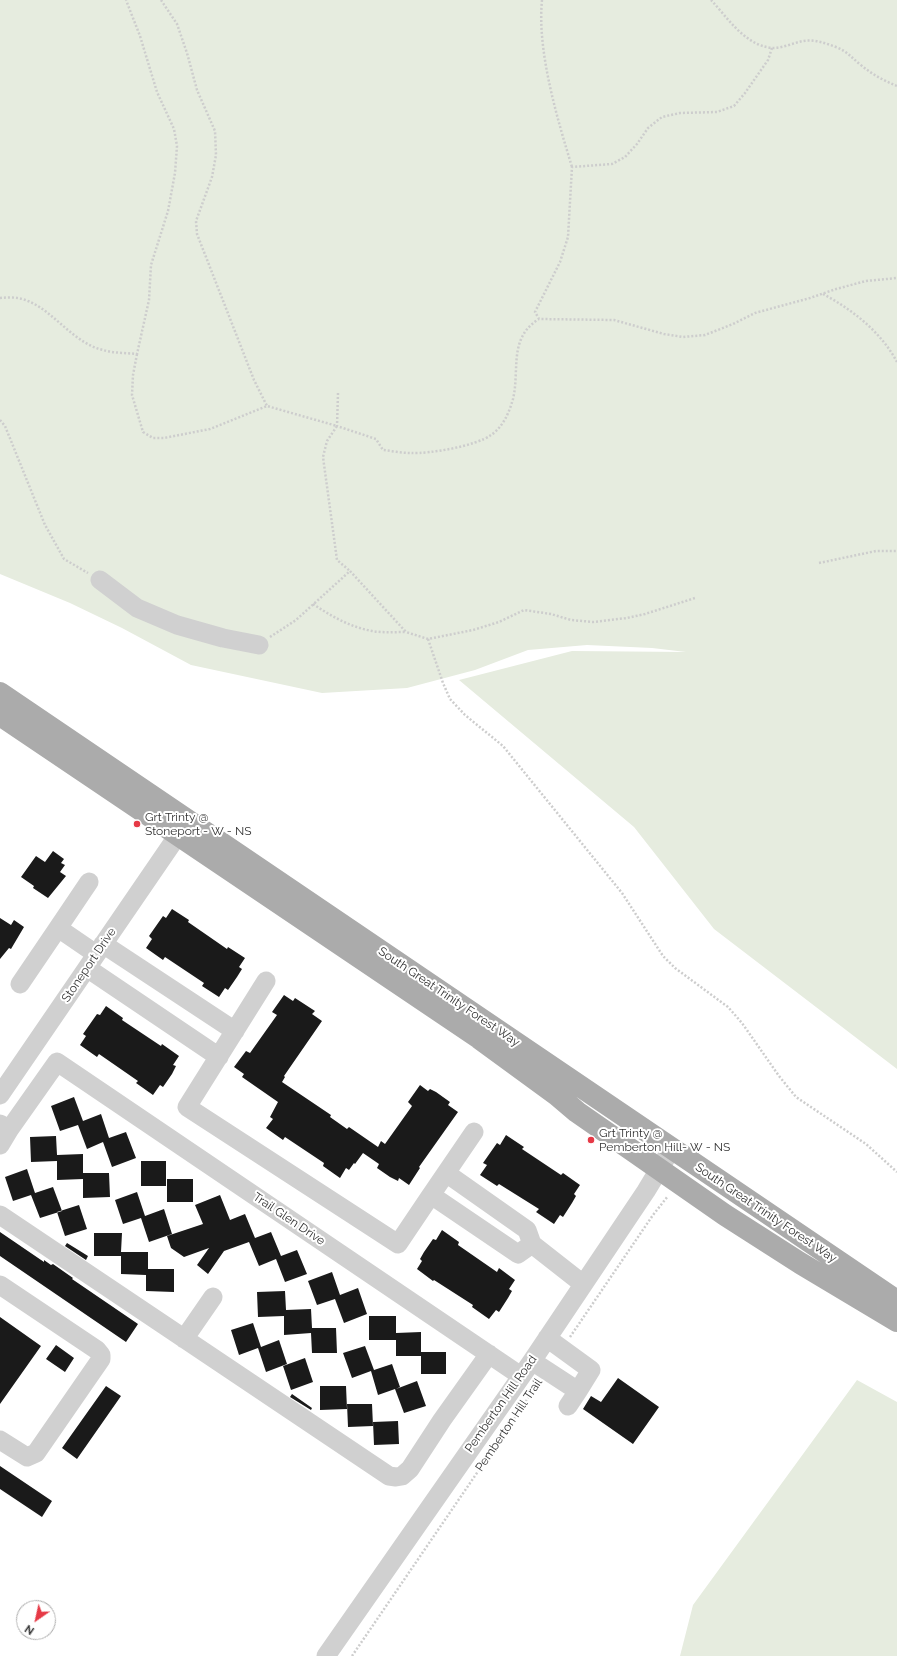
<!DOCTYPE html>
<html>
<head>
<meta charset="utf-8">
<style>
  body { margin:0 }
  #map { position:relative; width:897px; height:1656px; overflow:hidden; background:#fff; font-family:Raleway,sans-serif }
  canvas { display:block }
  .north { position:absolute; left:16px; top:1600px; width:40px; height:40px; box-sizing:border-box; background:#fff; border:1px solid #adadad; border-radius:50%; rotate:214deg; font-size:11px; font-weight:700; line-height:16px; text-align:center; color:#333 }
  .north::after { content:''; display:block; margin:auto; width:14px; height:18px; background:#e63946; clip-path:polygon(50% 0,100% 100%,50% 72%,0 100%) }
</style>
</head>
<body>
<div id="map">
<canvas width="897" height="1656"></canvas>
<div class="north">N</div>
</div>
<script>
const ctx = document.querySelector('canvas').getContext('2d');
ctx.lineJoin = 'round';
function fill(path, color) { ctx.fillStyle = color; ctx.fill(path, 'evenodd'); }
function stroke(path, color, width, dash) { ctx.strokeStyle = color; ctx.lineWidth = width; ctx.lineCap = dash ? 'butt' : 'round'; ctx.setLineDash(dash || []); ctx.stroke(path); }
function drawText(font, color, halo, rows, align = 'center') {
  ctx.font = font + ' Raleway,sans-serif'; ctx.lineWidth = 4; ctx.setLineDash([]); ctx.textBaseline = 'middle'; ctx.strokeStyle = halo; ctx.fillStyle = color; for (const [text, x, y, turn = 0] of rows) {
    ctx.save(); ctx.translate(x, y); ctx.rotate((+turn || 0) * Math.PI / 180); ctx.textAlign = isNaN(turn) ? turn : align; if (halo) ctx.strokeText(text, 0, 0); ctx.fillText(text, 0, 0); ctx.restore();
  }
}
fill(new Path2D(`
  M0,0H897V1069L714,929L634,827L459,680L572,651L686,652L652,648L587,645L528,650L475,670L407,688L322,693L191,665L122,628L70,603L0,574Z
  M857,1380L897,1402V1656H680L693,1605Z`), '#e6ecdf');
fill(new Path2D(`
  M53,851L64,859L61,863L65,865L60,872L66,876L48,898L33,888L34,886L21,877L36,856L45,862Z
  M172,909L189,920L188,922L227,949L228,947L245,958L239,967L242,969L237,977L228,990L225,988L219,997L202,986L204,983L165,957L163,960L146,948L152,939L149,936L163,916L166,918Z
  M0,918L11,925L14,920L24,927L11,949L9,948L0,959Z
  M284,995L293,1001L295,998L315,1011L312,1014L322,1021L284,1076L285,1077L282,1082L331,1115L330,1117L347,1129L349,1127L378,1147L381,1141L385,1144L412,1106L408,1102L420,1085L428,1091L430,1089L436,1092L450,1102L448,1105L458,1112L419,1167L420,1168L409,1185L399,1178L398,1181L390,1177L377,1168L379,1164L363,1153L355,1164L354,1163L349,1170L346,1168L340,1178L323,1166L324,1163L285,1137L283,1140L266,1128L273,1119L270,1117L278,1102L242,1077L244,1074L234,1067L246,1051L250,1053L277,1015L272,1012Z
  M106,1006L123,1018L122,1020L161,1046L162,1044L179,1056L173,1065L176,1066L172,1074L163,1087L160,1085L153,1095L136,1083L138,1081L99,1054L97,1057L80,1045L86,1036L83,1034L97,1014L100,1015Z
  M74,1097L83,1121L101,1114L109,1138L126,1132L136,1158L112,1167L103,1142L87,1149L78,1125L60,1131L51,1106Z
  M506,1135L524,1147L522,1149L561,1175L563,1173L580,1185L574,1194L576,1196L572,1203L563,1217L560,1215L554,1224L536,1212L539,1209L499,1184L497,1186L480,1175L487,1165L483,1163L497,1143L500,1145Z
  M56,1136L57,1155L83,1154V1173H109L110,1197L83,1198V1179L57,1180V1161L31,1162L30,1137Z
  M141,1161H166V1186H141Z
  M27,1169L35,1193L53,1187L62,1211L40,1218L31,1195L13,1201L5,1177Z
  M167,1179H193V1202H167Z
  M137,1192L145,1216L164,1209L172,1234L149,1242L141,1218L123,1224L115,1200Z
  M220,1195L230,1220L245,1214L255,1238L271,1232L281,1256L297,1250L307,1274L285,1282L276,1259L259,1266L249,1242L224,1251L208,1274L197,1265L209,1248L184,1257L171,1248L167,1236L203,1224L195,1205Z
  M79,1205L87,1229L65,1236L57,1212Z
  M442,1230L459,1242L458,1245L497,1272L499,1268L515,1280L509,1289L512,1291L508,1298L499,1312L496,1310L489,1319L472,1307L473,1305L434,1280L433,1281L417,1269L422,1261L420,1259L424,1252L433,1239L436,1240Z
  M0,1232L44,1262V1260L51,1265L53,1264L73,1278L72,1279L138,1324L126,1342L0,1256Z
  M94,1233H122L121,1252H148V1269H174V1292L146,1291V1275L121,1274V1256H94Z
  M67,1243L88,1256L86,1260L65,1246Z
  M332,1272L340,1295L358,1288L367,1314L344,1323L335,1299L317,1305L308,1281Z
  M285,1291L286,1310L311,1309L312,1328H336L337,1353H312L311,1333L284,1335V1316L258,1317L257,1292Z
  M369,1316H396V1333L421,1332V1356H396V1340H369Z
  M0,1317L41,1346L0,1404Z
  M253,1323L261,1347L279,1340L287,1364L266,1372L258,1348L239,1355L231,1330Z
  M56,1345L74,1358L65,1372L46,1359Z
  M365,1346L374,1370L392,1364L400,1387L396,1389L417,1381L426,1406L404,1413L395,1389L378,1395L371,1371L352,1378L343,1353Z
  M421,1352H446V1374H421Z
  M305,1358L313,1382L291,1390L283,1366Z
  M618,1378L659,1407L633,1444L583,1409L591,1396L601,1402Z
  M106,1386L121,1396L77,1459L62,1448Z
  M320,1386H346L347,1409L320,1410Z
  M292,1394L312,1408L311,1410L290,1397Z
  M347,1404H372L373,1426L348,1427Z
  M398,1421L399,1444L374,1445L373,1422Z
  M0,1466L52,1501L42,1517L0,1489Z`), '#1a1a1a');
stroke(new Path2D(`
  M161,0L177,24L187,53L197,90L215,131L216,155L212,177L196,221L197,234L254,380L267,406
  M542,0C537,51 557,118 572,167
  M711,0C728,18 745,46 773,48C783,48 793,43 803,41C814,39 825,43 836,47C847,51 853,59 862,66C873,75 885,81 897,86
  M772,48L768,60L745,93L734,106L717,112L680,113L662,117L648,128L637,144L625,157L612,164L572,167L568,237L560,262L535,312L539,319L614,320L664,334L683,337L705,335L733,324L755,313L810,298L836,289L866,281L897,278
  M823,294C853,310 881,332 897,362
  M0,298C9,297 19,297 28,301C55,312 73,343 103,350C113,353 126,353 137,354L149,300L151,265L168,211L175,173L177,146L174,129L157,92L140,36L126,0
  M137,354L133,375L132,395L143,432L153,438H164L210,429L267,406L337,426L327,441L323,457L337,560L350,571
  M338,393L337,426L376,439L383,450C392,451 402,453 411,453C429,454 476,446 491,435C503,427 509,413 513,399C520,370 508,338 539,319
  M0,420L5,426L45,525L64,559L88,573
  M819,563L876,551H897
  M313,604C331,616 350,627 372,631C383,633 395,632 406,632
  M270,637L296,620L350,571L406,632L428,639L473,630L499,622L524,610L551,614L571,620L593,622L627,618L645,614L695,598
  M428,639L443,683L450,699L465,715L503,746L622,893L663,956L675,968L728,1007L742,1023L779,1076L796,1097L866,1144L897,1172
  M570,1337L653,1215L668,1196
  M352,1656L539,1382`), '#cdcdcd', 2.5, [2, 2]);
stroke(new Path2D(`
  M100,580L137,608L177,625L223,638L259,645
  M58,928L89,882
  M103,944L235,1031
  M87,968L219,1057
  M266,981L187,1107L398,1244L431,1195L518,1254L532,1244L583,1284
  M20,984L58,928L96,954
  M0,1095L178,835
  M0,1124L9,1130L0,1145
  M9,1130L57,1062L521,1376
  M446,1173L474,1132
  M431,1195L446,1173L527,1230L532,1244
  M0,1215L389,1476L396,1477L402,1476L410,1469L442,1420L489,1354
  M0,1285L97,1350L101,1355V1359L36,1453L27,1457L0,1440
  M547,1338L591,1370L578,1391
  M184,1339L213,1297
  M532,1361L578,1391L568,1406
  M326,1656L532,1361L646,1191L672,1148`), '#d0d0d0', 19);
stroke(new Path2D(`
  M0,693L897,1301
  M0,715L479,1038L557,1095L577,1112L725,1215L800,1263L897,1321`), '#ababab', 22);
for (const [x, y, r, color] of [
  [137,824,4,"#e63946"],
  [591,1140,4,"#e63946"]
]) { const dot = new Path2D(); dot.arc(x, y, r, 0, 2 * Math.PI); ctx.fillStyle = color; ctx.fill(dot); stroke(dot, '#fff', 1.5); }
drawText('12px', '#333', '#fff', [
  ["Grt Trinty @",145,817],
  ["Stoneport - W - NS",145,831],
  ["Grt Trinty @",599,1133],
  ["Pemberton Hill- W - NS",599,1147]
], 'left');
drawText('12px', '#333', '#fff', [
  ["Stoneport Drive",89,965,-56],
  ["South Great Trinity Forest Way",449,997,34],
  ["South Great Trinity Forest Way",766,1213,34],
  ["Trail Glen Drive",289,1219,34],
  ["Pemberton Hill Road",501,1404,-55],
  ["Pemberton Hill Trail",509,1425,-56]
]);
</script>
</body>
</html>
